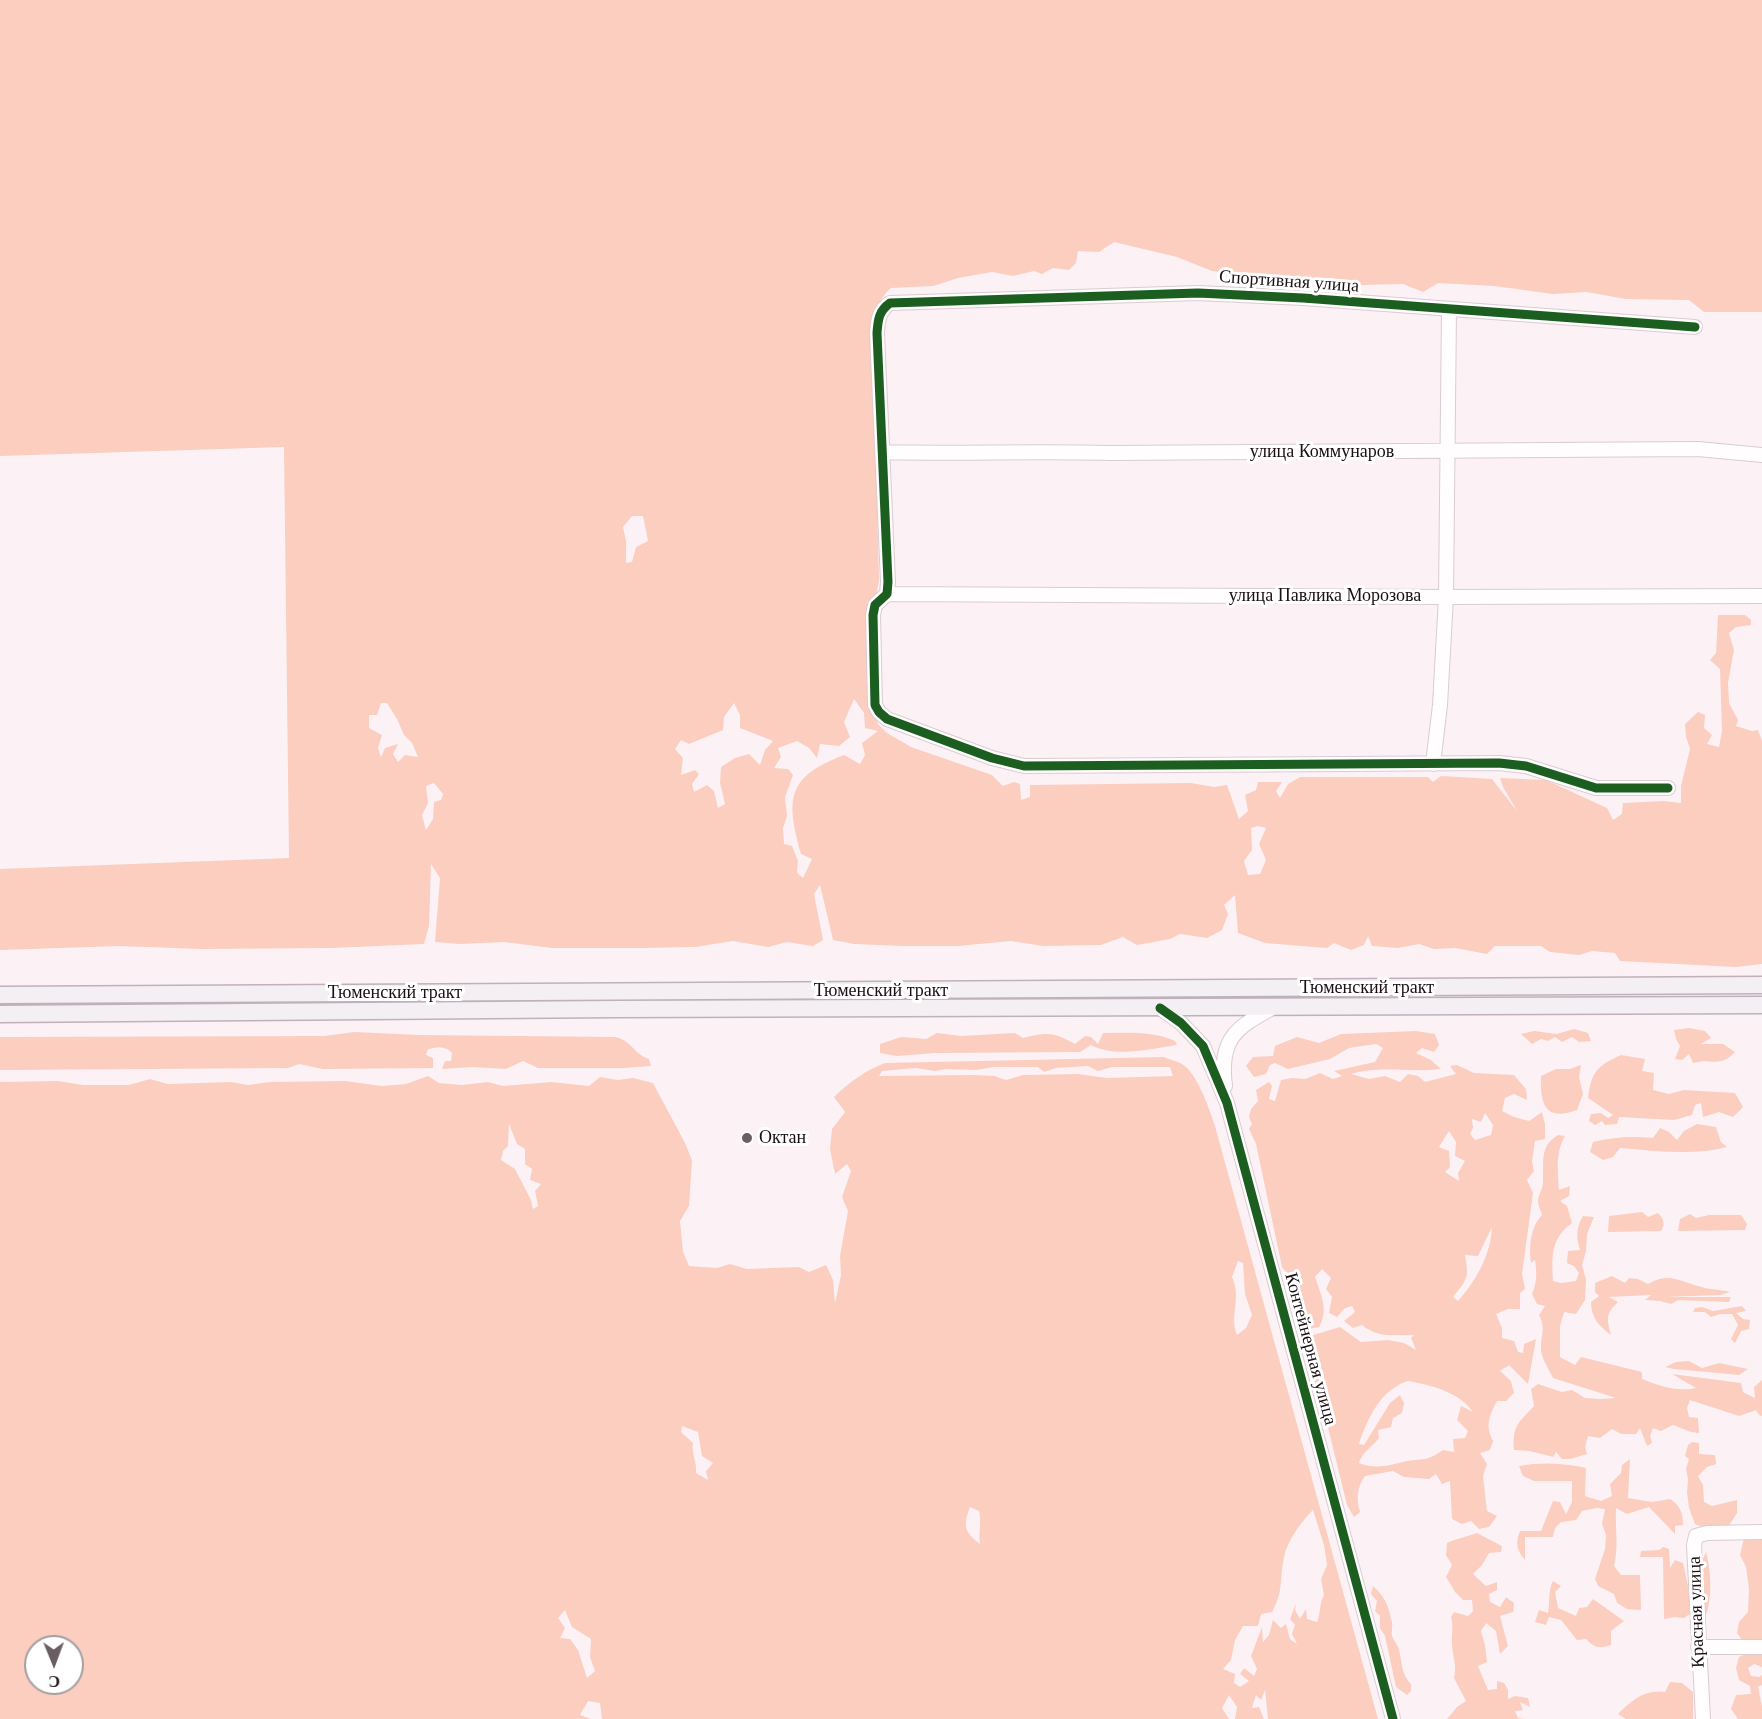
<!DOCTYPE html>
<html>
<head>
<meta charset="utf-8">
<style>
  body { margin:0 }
  #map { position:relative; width:1762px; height:1719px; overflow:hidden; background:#fcf2f6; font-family:Georgia,serif }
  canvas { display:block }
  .north { position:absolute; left:24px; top:1635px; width:60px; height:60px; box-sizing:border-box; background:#fff; border:2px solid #a49fa1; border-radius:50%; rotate:179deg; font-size:16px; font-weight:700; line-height:24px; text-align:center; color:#1b0f14 }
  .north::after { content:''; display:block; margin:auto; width:21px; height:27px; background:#6a5e63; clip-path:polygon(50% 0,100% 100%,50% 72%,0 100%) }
</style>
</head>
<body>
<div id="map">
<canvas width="1762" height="1719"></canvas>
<div class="north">С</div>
</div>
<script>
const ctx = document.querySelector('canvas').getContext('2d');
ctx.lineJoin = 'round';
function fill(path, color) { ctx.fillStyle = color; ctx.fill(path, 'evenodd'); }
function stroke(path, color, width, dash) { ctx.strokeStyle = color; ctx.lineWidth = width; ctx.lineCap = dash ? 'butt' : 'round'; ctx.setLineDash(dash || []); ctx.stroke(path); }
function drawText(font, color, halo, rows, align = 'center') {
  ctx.font = font + ' Georgia,serif'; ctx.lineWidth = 6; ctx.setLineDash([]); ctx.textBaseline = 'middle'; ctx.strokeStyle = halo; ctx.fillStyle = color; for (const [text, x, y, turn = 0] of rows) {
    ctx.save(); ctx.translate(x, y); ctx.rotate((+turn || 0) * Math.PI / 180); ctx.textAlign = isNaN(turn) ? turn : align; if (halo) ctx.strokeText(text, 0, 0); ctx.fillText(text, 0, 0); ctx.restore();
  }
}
fill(new Path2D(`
  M0,0H1762V312H1704L1689,300L1626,299L1586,292L1553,294L1494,286L1438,283L1423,292L1403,284L1361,285L1301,278L1256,277L1212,271L1177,257L1114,242L1099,252L1078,251L1076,263L1069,270L1053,268L1042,274L1034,271L1013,276L992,272L958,278L933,286L891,288C874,303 874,321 873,343L879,580L876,599L872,704L878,724L887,733L911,747L992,775L1003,786L1014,782L1020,784L1021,800L1030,797V785L1191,783L1214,787L1227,785L1239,819L1248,811L1245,795L1256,790L1258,782H1282L1276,791L1280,798L1288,784L1300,777H1428L1433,782L1441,776L1492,779L1517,811L1503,787L1500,778L1546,780L1607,808L1613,820L1622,814L1623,803L1664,801L1681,803V786L1690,749L1686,737L1685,724L1698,712L1705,715L1704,728L1712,735L1707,744L1719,747L1722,731L1720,669L1710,660L1716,653L1718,615H1745L1751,620V625L1736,627L1729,633L1734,650L1728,683L1729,703L1738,720L1736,726L1752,731L1758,730L1762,741V964L1736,967L1620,961L1615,953L1592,951L1579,955L1550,952L1541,946H1495L1487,954L1455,948L1434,949L1419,944L1398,948L1372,946L1368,936L1364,945L1351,950L1334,943L1327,948L1265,943L1238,933L1235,895L1224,905L1228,914L1222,930L1207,938L1180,934L1170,939L1137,945L1123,937L1101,945L1043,946L1011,941L958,946H902L854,944L833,940L820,885L814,894L823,940L813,946L787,942L768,947L733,941L695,947L641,948H552L504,942L460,944L435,942L440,878L431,864L429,926L424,944L331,948L201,949L119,946L0,950V869L289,858L284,447L0,456ZM632,516H643L648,541L636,547L632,562L626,563V541L623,527ZM854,699L864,713L865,728L878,731L862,743L865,755L860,764L844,755C786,777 786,799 801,854L812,859L803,878L797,873L798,861L792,846L784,844L783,828L787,816L785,797L793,775L788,769L774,768L781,757L778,748L797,741L809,748L817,758L820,744L839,746L850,737L844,722ZM381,703H387L397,719L404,735L412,743L418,757L405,755L398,762L393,754L398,744L385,748L381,757L378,748L382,735L369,728V715H377ZM734,703L740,715V728L773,741L765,750L760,765L749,754L735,758L721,767L720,783L725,804L718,808L714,791L707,785L694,792L692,784L699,774L695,770L681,775L683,758L675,749L681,740L689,744L723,730L724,717ZM434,783L443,794L441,800L434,802L433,819L426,830L422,815L428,803L426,786ZM1258,826L1266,828L1259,844L1266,860L1260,874L1248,875L1244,861L1252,850L1251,828Z
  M1689,1028L1705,1031L1711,1038L1701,1044H1723L1735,1052C1719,1069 1711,1057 1693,1063L1689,1054L1682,1060L1675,1059L1680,1046L1676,1039L1674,1030Z
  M1574,1029L1588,1033L1591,1041L1579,1042L1572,1037L1562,1042L1555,1037L1548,1041L1541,1039L1532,1044L1521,1034L1534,1031L1557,1034Z
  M1416,1031L1435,1034L1439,1045L1434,1052L1422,1048L1416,1053L1431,1060L1441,1069C1411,1073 1379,1065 1351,1074L1369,1079L1385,1076L1400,1082L1408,1074L1418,1076L1425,1082L1456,1074L1450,1066L1457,1065L1474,1073L1514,1075L1526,1089L1527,1100L1514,1094L1505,1098L1502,1111L1514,1117L1529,1121L1542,1112L1545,1124V1139L1535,1141L1532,1162L1534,1171L1527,1180L1533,1193L1522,1274L1525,1289L1520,1293V1309H1508L1496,1314L1502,1328V1338L1514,1341L1518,1352L1523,1353L1524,1344L1536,1339L1528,1384L1509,1365L1500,1371L1511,1381L1514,1393L1506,1401H1497C1489,1416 1485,1426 1493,1441L1490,1450L1480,1453L1487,1464L1483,1476L1487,1511L1497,1516L1489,1527L1479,1529L1471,1521L1462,1524L1452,1519L1450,1481L1442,1484L1436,1474L1429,1479L1404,1477L1393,1471L1365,1476C1357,1487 1356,1499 1360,1512L1354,1517L1347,1505L1321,1399L1315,1403L1316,1387L1306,1349L1310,1336L1340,1327L1361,1342L1388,1340L1404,1343L1416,1350L1411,1338L1414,1335C1395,1335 1377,1338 1362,1325L1353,1328L1344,1321L1355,1312L1352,1306L1345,1308L1337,1317L1329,1313L1332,1297L1326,1289L1331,1278L1322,1269L1315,1277C1321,1295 1329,1310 1319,1327L1302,1330L1293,1298L1294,1290L1289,1276L1282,1267L1256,1144L1249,1129L1252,1124L1249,1117L1251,1109L1258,1101L1256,1090L1269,1082L1272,1086L1269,1099L1275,1101L1281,1080L1292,1078L1305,1079L1320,1073L1333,1079L1342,1076L1334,1071L1375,1062L1383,1048L1376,1044L1349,1048L1330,1059L1288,1069L1275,1063L1270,1065L1266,1074L1254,1077L1246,1066L1253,1057L1273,1056L1275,1046L1297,1037L1319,1043L1341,1034ZM1485,1113L1493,1125L1491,1135L1475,1140L1470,1134L1473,1128L1472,1119L1481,1122ZM1449,1131L1456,1142L1455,1156L1465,1161L1458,1173L1459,1181L1445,1172L1450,1167L1449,1151L1439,1147ZM1492,1227C1491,1254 1476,1281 1458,1301L1453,1297C1468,1279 1469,1277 1465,1255L1478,1256ZM1408,1381C1431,1385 1459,1392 1473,1412L1461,1406L1457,1420L1468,1431L1465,1438L1453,1439L1454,1452L1443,1450C1426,1462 1424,1458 1407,1461C1390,1465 1376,1470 1359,1463C1362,1452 1372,1447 1379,1438L1378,1430L1391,1427L1393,1418L1402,1413L1404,1403L1400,1395L1390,1403L1364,1445L1359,1444C1367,1419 1381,1389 1408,1381Z
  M354,1032L419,1035L615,1037C633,1041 632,1053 649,1059L651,1066L624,1068H538L523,1061L506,1069L472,1067L442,1069L445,1061H451L452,1053C446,1046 438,1047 428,1049L426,1055L433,1058V1068L323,1069L299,1064L288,1068L0,1070V1037L324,1036Z
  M937,1033L961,1036L1015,1033L1023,1038C1048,1032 1053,1032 1075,1044L1085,1036L1091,1037L1098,1044L1103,1033C1128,1033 1153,1031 1175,1041L1177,1045C1150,1049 1115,1058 1091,1045L1080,1052L935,1053L897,1056L880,1053V1044L901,1037L926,1039Z
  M1621,1055L1645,1059L1642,1071L1654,1073L1653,1090L1669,1094L1684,1090L1735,1093L1743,1107L1733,1117L1719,1112L1703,1117L1701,1103L1695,1105L1692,1115L1674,1120L1619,1117L1617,1124L1605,1125L1602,1121L1595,1125L1589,1121L1591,1114L1601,1113L1608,1118L1613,1115L1588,1098C1591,1072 1598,1065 1621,1055Z
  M1164,1057C1170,1060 1177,1061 1182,1064C1198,1074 1209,1109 1215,1126L1378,1719H1268L1265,1690L1261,1700L1256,1695L1252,1708L1259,1707L1264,1719H1235L1237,1707L1229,1695L1222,1708L1229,1719H602L600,1703L588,1701L580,1715L591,1719H0V1082L58,1081L83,1085H129L150,1079L168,1084L231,1082L248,1085L270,1082L345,1081L382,1086L406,1084L428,1076L439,1083L462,1085L488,1082L503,1086L551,1082L589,1086L600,1077L618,1080L633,1078L653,1083L685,1143L692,1160L689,1206L680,1221L683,1252L689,1266L717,1268L730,1264L747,1269L799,1267L809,1272L826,1265L833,1280L835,1303L841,1275L840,1256L848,1211L842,1197L851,1171L847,1164L835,1174L830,1149L832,1129L845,1112L834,1097C850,1082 864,1071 885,1063ZM1088,1066L1098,1071L1112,1067H1170L1173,1076L1107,1078L1078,1074L1023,1075L1006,1080L994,1076L973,1075L879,1076L882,1071L916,1068L935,1071L946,1069L976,1070L994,1067H1038L1044,1072L1056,1068ZM509,1124L517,1144L525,1149V1164L532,1169L530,1180L541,1184L535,1191L538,1206L533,1209L531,1200L515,1169L501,1160L503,1151L508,1146ZM1238,1261L1243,1263L1245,1294L1252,1315L1246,1328L1237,1335C1229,1315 1242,1300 1232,1277ZM682,1426L698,1432L702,1456L713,1463L706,1471L708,1480L696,1473C697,1459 691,1454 693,1443L681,1432ZM970,1507L979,1511C982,1523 978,1532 980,1544C964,1532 963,1525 970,1507ZM1313,1510L1324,1545L1327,1565L1321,1579L1324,1595C1319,1604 1321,1612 1317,1622L1307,1619L1306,1609L1300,1619L1295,1610L1296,1603L1290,1619L1295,1625L1292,1634L1297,1644L1290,1639L1286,1624L1281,1628L1273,1620L1269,1635L1263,1642L1262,1627L1251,1656L1257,1669L1254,1676L1244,1668L1240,1674L1249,1681L1240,1687L1234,1683L1235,1674L1223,1669L1231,1660L1235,1640L1243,1626H1258L1261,1614L1272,1612C1284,1591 1279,1580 1284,1558C1287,1541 1301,1522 1313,1510ZM565,1610L572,1627L591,1639L590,1657L595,1671L587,1678L578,1650L570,1639L560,1638L565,1628L558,1618ZM36,1647H72V1683H36Z
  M1581,1065L1579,1077L1583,1094L1577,1110C1545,1122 1540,1104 1541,1076L1556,1069H1570Z
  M1697,1124L1716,1127L1721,1142L1727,1147C1693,1156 1655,1151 1620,1148L1613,1157L1603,1160L1590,1152L1593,1142C1614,1137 1632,1136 1653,1138L1660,1128L1669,1132L1677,1140L1684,1131Z
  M1558,1135L1565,1136C1555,1153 1558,1171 1559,1190L1570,1186L1569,1196L1560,1201L1567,1206L1572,1223C1550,1239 1552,1257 1553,1281L1561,1283L1576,1281L1579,1273L1574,1266L1567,1263L1568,1251L1580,1250C1576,1237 1576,1228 1583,1216L1594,1217L1587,1234L1586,1251L1582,1265L1586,1280L1585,1300L1576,1314L1564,1312L1560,1326V1357L1575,1365L1581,1357L1642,1372V1379C1660,1386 1677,1392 1696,1388L1672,1374L1741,1383L1743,1392L1755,1398L1754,1387L1762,1380V1416L1759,1415L1756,1410L1739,1416L1690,1400L1687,1408L1689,1417L1698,1418L1699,1433L1691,1432L1673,1425L1661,1431L1653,1428L1650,1436L1652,1443L1647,1446L1640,1428L1636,1434H1621L1612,1429L1600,1438L1588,1436L1585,1447L1587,1454L1570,1459H1562L1556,1452L1553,1457L1530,1451L1514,1450C1512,1426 1518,1423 1534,1406L1531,1389L1538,1384L1562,1392L1572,1390L1585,1398L1600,1399L1616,1398L1553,1378C1549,1370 1540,1356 1541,1347C1541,1334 1546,1329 1539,1315L1545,1306L1537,1304L1532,1294C1537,1282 1537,1273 1535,1260L1531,1263C1529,1246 1530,1228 1542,1215C1541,1211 1538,1205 1538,1201C1538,1195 1543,1189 1543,1182C1544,1163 1539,1146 1558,1135Z
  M1642,1212L1648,1217L1658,1213C1664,1219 1665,1224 1661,1231L1608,1232L1609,1216Z
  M1690,1214L1696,1218L1709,1215H1741L1747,1224L1745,1230L1678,1231L1680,1219Z
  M1612,1276L1625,1283L1629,1278L1638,1279L1648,1284C1670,1271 1680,1282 1702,1287C1711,1290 1720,1289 1730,1292L1720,1295L1665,1297H1731L1729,1302L1678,1300L1671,1304L1660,1301L1645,1300L1651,1295L1609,1297L1618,1302C1605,1314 1607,1319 1611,1335C1599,1326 1591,1318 1591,1302L1599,1296L1595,1292V1283Z
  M1742,1306L1746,1311L1736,1313L1743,1319L1750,1320L1749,1329L1741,1331L1735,1343L1731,1339L1738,1325L1732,1314H1721L1711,1317L1705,1312H1693L1695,1308L1702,1307L1713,1311Z
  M1689,1361L1702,1368L1719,1363L1748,1369L1739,1375L1674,1369L1665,1367L1676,1362Z
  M1692,1442L1699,1443V1454L1715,1455L1716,1464L1707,1467L1698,1476L1703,1485L1704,1502L1712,1506L1737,1500V1513L1728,1527L1707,1529L1695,1524L1689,1508L1687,1492L1688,1479L1686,1469L1689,1459L1685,1456L1688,1445Z
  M1630,1459L1628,1498L1652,1502L1670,1499C1680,1505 1683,1513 1683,1525L1675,1526V1534L1649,1507L1627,1514L1616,1508C1615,1529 1619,1546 1614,1566L1621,1575H1640L1641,1610L1627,1609L1617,1603L1614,1594L1598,1586L1595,1579L1605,1549L1606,1535L1602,1524L1605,1509L1597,1508L1582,1511L1576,1520L1561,1522L1555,1528L1553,1537H1525V1560C1517,1551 1515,1543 1520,1531H1541L1553,1501L1560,1502L1566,1514L1572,1502V1481H1534L1523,1476L1519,1466C1541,1462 1564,1463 1586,1468L1585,1496L1601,1501L1612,1496L1610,1484L1621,1473L1622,1465Z
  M1477,1533L1502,1546L1501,1552L1489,1553L1482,1565L1473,1574L1486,1586L1497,1582V1590L1489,1594L1490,1602L1500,1607L1506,1597L1514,1603L1513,1612L1500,1616L1508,1646L1500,1654L1496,1631L1486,1623L1481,1631L1485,1645L1487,1662L1478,1666L1488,1690L1497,1689V1681L1504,1683L1508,1690V1699L1515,1696L1528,1698L1530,1707L1520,1702L1523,1710L1515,1711L1518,1718L1526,1719H1447L1457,1707L1466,1701L1454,1678C1457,1665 1453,1658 1452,1646C1451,1635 1454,1627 1451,1617L1454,1612L1468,1616L1473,1611L1472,1600H1463L1455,1592L1446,1577L1452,1565L1446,1555L1447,1543C1457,1538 1467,1537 1477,1533Z
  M1744,1538H1762V1643L1742,1640L1737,1633L1739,1622L1748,1612L1749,1589L1746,1567L1740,1555Z
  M1663,1547L1669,1549L1670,1568L1675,1560L1683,1563L1688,1586L1691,1613L1684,1618L1674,1617L1664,1619L1663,1557H1640L1641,1551L1659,1550Z
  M1706,1552C1711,1570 1714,1606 1702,1622L1700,1565Z
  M1553,1581L1561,1586L1555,1592L1558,1608L1576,1616L1579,1608L1587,1607L1593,1599L1624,1621L1611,1631V1645C1599,1649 1595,1648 1586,1639L1577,1640L1561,1620L1549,1617L1546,1625L1535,1622L1539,1610L1548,1613C1550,1602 1548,1590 1553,1581Z
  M1373,1586C1386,1598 1388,1605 1392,1622C1393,1627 1391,1631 1392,1636C1394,1641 1397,1644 1399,1649C1402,1662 1401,1674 1411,1684V1691L1407,1695L1396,1687L1385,1636L1380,1628V1616L1375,1611L1377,1601L1371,1594Z
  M1750,1652L1762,1653V1667L1754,1664L1748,1668L1751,1676L1759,1677L1762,1675V1685L1758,1687L1762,1706V1719H1738L1731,1709L1736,1695L1751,1694L1750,1686L1739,1680L1736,1668L1739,1657Z
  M1670,1682L1682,1683L1693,1692V1719H1626L1618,1714C1632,1700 1645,1689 1665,1692Z`), '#fbcec0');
const minor = new Path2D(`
  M882,452C958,454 1033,451 1109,453L1698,449L1762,455
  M887,594L1446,597L1762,596
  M1433,764L1440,705L1446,597L1449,309
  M1668,788H1596L1526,766L1499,763L1024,766L992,758L887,719L879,712L875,705L873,615L875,605L887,594L888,582L877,333C878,319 879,311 890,303L1198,293L1303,298L1695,327
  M1160,1008L1181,1023L1203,1046L1227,1103L1393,1719
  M1225,1086C1219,1039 1235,1028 1274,1007
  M1698,1647H1762
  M1703,1719L1694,1545L1696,1536L1707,1533L1762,1532`);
const major = new Path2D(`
  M0,995L1762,985
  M0,1014L617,1009L1762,1005`);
stroke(minor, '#d8cdd1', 16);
stroke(major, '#beb1bb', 19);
stroke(minor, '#fffdfe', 14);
stroke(major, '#f4eff3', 16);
stroke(new Path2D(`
  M1668,788H1596L1526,766L1499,763L1024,766L992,758L887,719L879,712L875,705L873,615L875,605L887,594L888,582L877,333C878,319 879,311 890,303L1198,293L1303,298L1695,327
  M1160,1008L1181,1023L1203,1046L1227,1103L1393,1719`), '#1b5e20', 9);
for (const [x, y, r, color] of [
  [747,1138,6,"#6a5e63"]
]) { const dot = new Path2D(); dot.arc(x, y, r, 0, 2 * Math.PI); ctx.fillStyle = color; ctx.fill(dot); stroke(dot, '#fff', 2); }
drawText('18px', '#1b0f14', '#fff', [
  ["Спортивная улица",1289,282,4],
  ["улица Коммунаров",1322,452],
  ["улица Павлика Морозова",1325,596],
  ["Тюменский тракт",1367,988],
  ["Тюменский тракт",881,991],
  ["Тюменский тракт",395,993],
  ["Контейнерная улица",1310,1349,75],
  ["Красная улица",1697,1612,-92]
]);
drawText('18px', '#1b0f14', '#fff', [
  ["Октан",759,1138]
], 'left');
</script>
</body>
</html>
